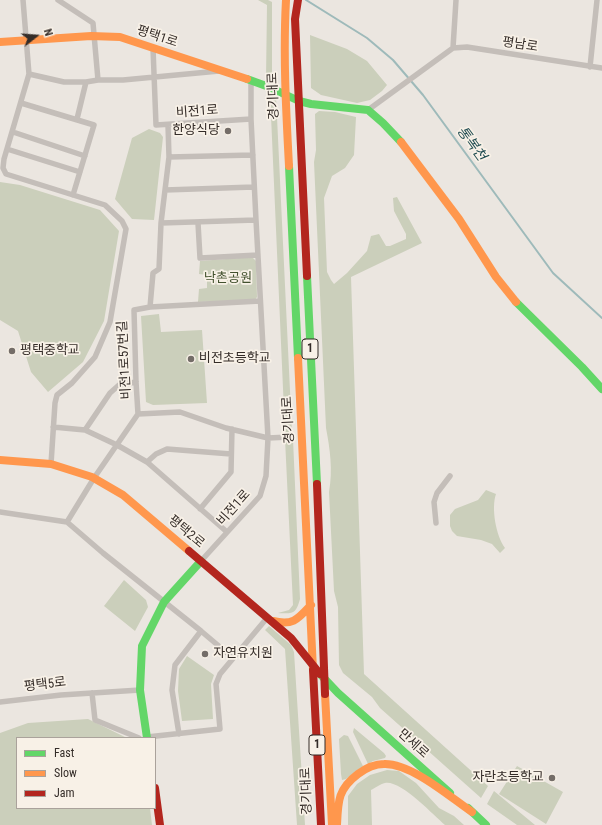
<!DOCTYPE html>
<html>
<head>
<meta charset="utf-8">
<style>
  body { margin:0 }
  #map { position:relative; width:602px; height:825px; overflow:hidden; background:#ebe6e0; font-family:"Roboto Condensed",sans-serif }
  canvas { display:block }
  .legend { position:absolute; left:16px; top:737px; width:140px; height:72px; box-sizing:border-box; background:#f8f1e7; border:1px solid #aaa29b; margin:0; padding:5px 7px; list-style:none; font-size:12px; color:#342c28 }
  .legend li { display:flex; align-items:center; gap:8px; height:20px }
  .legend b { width:20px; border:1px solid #aaa29b }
  .north { position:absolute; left:16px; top:16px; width:40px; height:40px; -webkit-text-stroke:3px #f8f1e7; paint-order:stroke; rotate:73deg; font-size:11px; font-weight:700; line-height:16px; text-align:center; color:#342c28 }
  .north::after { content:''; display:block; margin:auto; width:14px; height:18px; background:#342c28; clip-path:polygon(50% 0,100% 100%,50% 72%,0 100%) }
</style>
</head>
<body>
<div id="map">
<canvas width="602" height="825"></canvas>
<ul class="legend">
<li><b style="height:5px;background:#63d668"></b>Fast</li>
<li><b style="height:5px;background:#ff974d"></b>Slow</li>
<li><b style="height:5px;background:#b3261e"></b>Jam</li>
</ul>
<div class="north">N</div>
</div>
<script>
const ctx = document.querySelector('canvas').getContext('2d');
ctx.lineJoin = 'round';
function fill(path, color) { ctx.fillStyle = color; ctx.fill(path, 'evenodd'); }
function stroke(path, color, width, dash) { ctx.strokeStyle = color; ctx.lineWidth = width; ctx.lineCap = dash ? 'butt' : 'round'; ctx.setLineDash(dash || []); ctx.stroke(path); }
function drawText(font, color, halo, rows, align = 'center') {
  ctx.font = font + ' "Roboto Condensed","Noto Sans KR",sans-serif'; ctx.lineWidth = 3.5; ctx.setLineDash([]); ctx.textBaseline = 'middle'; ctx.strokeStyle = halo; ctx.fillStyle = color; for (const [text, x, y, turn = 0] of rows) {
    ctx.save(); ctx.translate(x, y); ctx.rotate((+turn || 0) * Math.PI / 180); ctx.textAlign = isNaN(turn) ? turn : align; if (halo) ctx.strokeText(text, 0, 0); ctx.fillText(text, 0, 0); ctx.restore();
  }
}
fill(new Path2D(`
  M258,0H268L272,2V74L266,79L267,5Z
  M310,35L347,49L367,61L387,85L382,91L370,100L357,103L321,95L311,88Z
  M270,93L276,96L292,433L285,434Z
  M319,111L335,112L356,117L354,155L345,168L332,176L324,198L327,272L331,280L334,284L347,273L367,251L371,236L379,234L386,246H390L406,239V234L394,211L393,198L397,197L422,243L351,277L364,674L488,786L481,798L380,708L372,697L343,673L339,665L338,607L334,591L329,492C333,470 330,449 326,428L314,162L316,150L315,114Z
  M149,129L160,133L163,137L154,220L132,219L115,199L132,138Z
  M0,182L20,185L100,210L119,231L104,321L83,362L48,392L31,372L18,331L0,320Z
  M252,257L256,261L257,297L255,300L198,302L199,289L207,288V275L199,274L200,261Z
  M159,314L161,332L202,330L207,403L153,405L146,402L141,316Z
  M285,439H293L300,599C296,614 293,614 278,613L289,610L293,605Z
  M486,490L496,494C491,508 496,536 505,548L500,553L492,544L481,540L457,536L452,531L450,526V515L455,509L478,500Z
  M124,580L146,600L148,607L135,631L104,606Z
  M269,626L291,645L294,652L305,825H297L285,649L265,630Z
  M187,656L214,675L211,684L213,719L182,721L178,691L179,669Z
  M88,719L127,738H17V808H150L152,825H0V733L28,723Z
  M354,728L384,753L386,756L385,758L373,761L368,764L353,732Z
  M344,735L348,736L363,766L346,779L342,780L341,774L339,739Z
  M517,766L563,792L546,824L499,794Z
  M387,770L399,771L416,783L439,808L454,816L464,825H445C433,815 401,780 385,783C380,784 375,788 371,790L372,825H348V796L357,784L370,775Z
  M494,791L535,825H517L487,804Z`), '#cbcfbb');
stroke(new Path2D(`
  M306,0L367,38L393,60L423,95L553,273L602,318`), '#9ebaba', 2);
stroke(new Path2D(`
  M23,0L29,74L4,159L3,168L6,174L105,205L122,221L126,229L110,322L95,357L72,383L57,395L55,403L51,464
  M58,0L93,23L98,80
  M153,48L156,125L251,119
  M453,48L456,0
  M590,67L597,0
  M29,74L64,82H86L98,80H123L219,71
  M21,103L94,125L73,195
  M368,110L453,48L467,47L602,68
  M77,119L86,82
  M13,132L85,156
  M7,149L80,172
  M169,157L253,155
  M165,190L254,187
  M161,223L256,220
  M198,223L200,258L258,255
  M150,307L153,273L159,269L161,223L169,157L168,125
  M138,414L180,412L226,428L243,432L268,438L289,437
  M53,427L85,430L117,445L147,462L227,532
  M85,430L110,393L119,385L136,382
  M147,462L156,454L167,449L231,454
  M200,509L231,472L232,429
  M0,512L67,522L103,553L201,631L233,658
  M67,522L94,478L138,414L136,382L134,310L150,307L260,301
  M436,523L434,502L437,493L450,476
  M201,561L260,496L266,476L268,438L256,220L251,119V80
  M92,693L95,720L139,738
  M0,702L61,695L140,690
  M179,734L172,690L175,665L201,631
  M147,737L220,729L216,684L220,674L267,618`), '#c4beb9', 5.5);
stroke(new Path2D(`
  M247,79L269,87L299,101L311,104L368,110L383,123L401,142
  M289,166L298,358
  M307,276L317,484
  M516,302L582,367L602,389
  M320,674L338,693L450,793
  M147,738L140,690L142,646L164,602L201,561
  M468,808L486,825`), '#63d668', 8);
stroke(new Path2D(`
  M286,0C283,55 286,110 289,166
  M0,42L91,36L120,37L247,79
  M401,142L459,219L496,277L516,302
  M298,358L313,670
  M0,460L51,464L92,477L123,495L189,551
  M273,621C293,626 298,619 311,605
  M325,694L332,825
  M337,825C338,801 338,789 358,774C366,768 374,764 384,764C411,763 450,797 472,812`), '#ff974d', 8);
stroke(new Path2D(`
  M298,0L295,19L307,276
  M317,484L325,694
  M189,551L291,638L320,674
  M313,670L321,825
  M155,788L160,825`), '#b3261e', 8);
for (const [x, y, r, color] of [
  [228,131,4,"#746d68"],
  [12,351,4,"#746d68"],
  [191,359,4,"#746d68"],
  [205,654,4,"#746d68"],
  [552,778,4,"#746d68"]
]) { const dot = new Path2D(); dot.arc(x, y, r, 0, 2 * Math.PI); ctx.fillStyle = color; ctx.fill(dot); stroke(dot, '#f8f1e7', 1.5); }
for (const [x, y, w] of [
  [310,349,16],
  [317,745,16]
]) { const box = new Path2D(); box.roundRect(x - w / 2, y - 10, w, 20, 3); ctx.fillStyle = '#f8f1e7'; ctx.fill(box); stroke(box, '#342c28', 1); }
drawText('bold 12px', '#342c28', null, [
  ["1",310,349],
  ["1",317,745]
]);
drawText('13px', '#342c28', '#f8f1e7', [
  ["평택1로",157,37,18],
  ["평남로",520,45,9],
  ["경기대로",274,96,-92],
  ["비전1로",197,112,-4],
  ["비전1로57번길",125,360,-93],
  ["경기대로",289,420,-93],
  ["비전1로",234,508,-48],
  ["평택2로",186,532,40],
  ["평택5로",45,685,-7],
  ["만세로",413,744,42],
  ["경기대로",307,791,-92]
]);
drawText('13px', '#342c28', '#f8f1e7', [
  ["한양식당",220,131,"right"],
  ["평택중학교",20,351],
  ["비전초등학교",199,359],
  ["자연유치원",213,654],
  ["자란초등학교",544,778,"right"]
], 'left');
drawText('13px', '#42512e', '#f8f1e7', [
  ["낙촌공원",228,279]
]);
drawText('italic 14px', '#214d52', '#f8f1e7', [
  ["통복천",471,144,54]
]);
</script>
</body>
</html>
